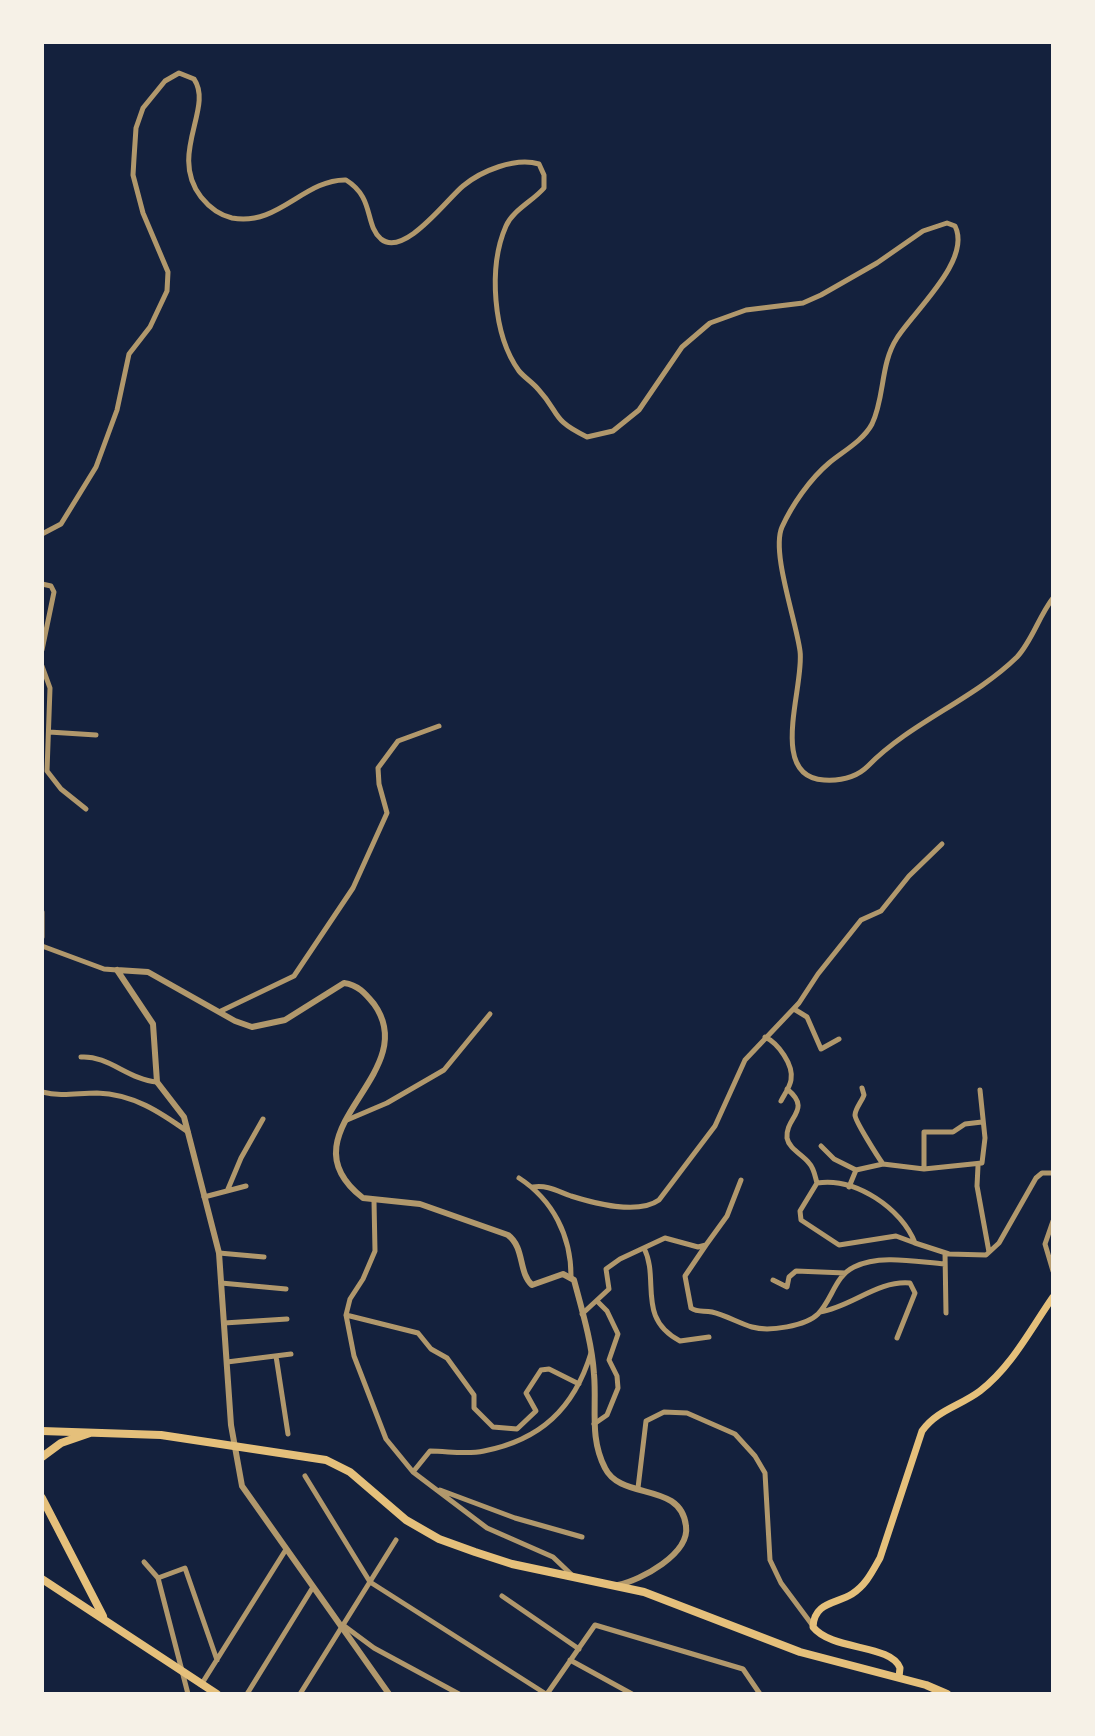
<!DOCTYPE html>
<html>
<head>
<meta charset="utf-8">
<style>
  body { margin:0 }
  #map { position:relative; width:1095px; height:1736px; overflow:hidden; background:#14213d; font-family:"Roboto Serif",serif }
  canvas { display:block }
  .frame { position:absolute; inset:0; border:44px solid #f6f1e7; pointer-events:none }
</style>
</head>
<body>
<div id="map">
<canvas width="1095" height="1736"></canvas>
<div class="frame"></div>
</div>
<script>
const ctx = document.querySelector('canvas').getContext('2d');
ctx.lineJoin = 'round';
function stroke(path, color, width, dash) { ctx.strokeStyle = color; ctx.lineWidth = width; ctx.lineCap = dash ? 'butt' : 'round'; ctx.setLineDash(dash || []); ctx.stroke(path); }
stroke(new Path2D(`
  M42,534L61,524L96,467L117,410L129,354L150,327L167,291L168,272L143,213L133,175L134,158L136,128L143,108L165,81L179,73L194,79C214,108 168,154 201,197C209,207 219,215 232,218C278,227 304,179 346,180C375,198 364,224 381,239C404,258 447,199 463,186C481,171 515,157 539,164L544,175V188C533,201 513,210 506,226C488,267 493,335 519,371C525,378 532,382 538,389C561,414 550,419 587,437L613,431L639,410L682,347L710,323L746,310L803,303L821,295L877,263L923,231L947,223L955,226C972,260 914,311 897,338C880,364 885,397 872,424C863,441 842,452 829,463C810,479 792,505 782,527C771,552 796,620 800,651C805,685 767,777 824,780C841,781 856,778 868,766C911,722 973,700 1017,657C1032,641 1039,616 1053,598
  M42,584L51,586L54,592L42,650
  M42,666L50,688L47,771L61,789L86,809
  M49,732L96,735
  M42,912V937
  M42,946L104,969L117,970
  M794,1009L807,1017L821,1049L839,1039
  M221,1011L294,976L353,888L387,813L379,784L378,768L398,741L439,726
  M765,1037C778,1043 794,1065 791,1080C790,1087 784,1095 781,1101
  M81,1057C108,1055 129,1080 157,1082
  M862,1088L864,1095C862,1101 855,1109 855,1115C855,1121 878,1157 883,1164L924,1169L982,1163L985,1138L980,1090
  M787,1089C813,1110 785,1117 787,1138C789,1149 803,1155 809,1163C814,1168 815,1176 817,1183
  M42,1092C62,1097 77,1093 97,1093C133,1094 160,1112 188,1132
  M347,1120L387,1103L444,1070L490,1014
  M821,1146L834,1159L856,1170L883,1164
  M978,1166L977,1186L989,1252
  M924,1169V1132H953L965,1124L982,1122
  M519,1178C553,1200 571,1236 571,1276
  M817,1183C856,1177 902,1209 915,1243L896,1236L839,1245L801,1220L800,1211Z
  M533,1187C548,1185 557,1191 571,1196C593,1203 638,1215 659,1200L715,1126L745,1060L799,1003L818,974L861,920L881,911L909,876L942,844
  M849,1187L856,1170
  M228,1189L241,1158L263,1119
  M204,1197L246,1186
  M374,1201L375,1251L363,1279L350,1299L346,1315L354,1356L386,1439L413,1472L487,1528L553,1557L574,1577
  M1053,1221L1045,1244L1053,1271
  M915,1243L949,1254L986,1255L999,1243L1036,1178L1042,1173H1053
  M706,1245L685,1276L691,1308C698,1313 704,1310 712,1312C725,1315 739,1323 752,1327C769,1332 806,1326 818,1314C832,1300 835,1276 854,1267C880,1254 917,1262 945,1264
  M644,1248C660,1280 636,1318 680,1341L709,1337
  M219,1253L264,1257
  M945,1253L946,1313
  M773,1280L787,1287L789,1277L796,1271L845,1273
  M221,1283L286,1289
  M820,1312C851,1307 878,1280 910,1283L915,1293L897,1338
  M582,1314L609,1289L606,1269L620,1259L665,1238L698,1247L706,1245L727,1216L741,1180
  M346,1315L418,1333L431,1349L447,1358L474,1395V1408L493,1427L517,1429L536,1411L526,1393L541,1370L549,1369L579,1384
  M224,1323L287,1319
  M276,1356L288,1434
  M227,1362L291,1354
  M594,1424L607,1415L618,1388L617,1376L609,1360L618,1334L607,1311L597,1301
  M413,1472L430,1451C448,1451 466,1455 484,1451C540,1440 574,1409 591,1353
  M305,1476L370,1582L546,1694
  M638,1488L646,1421L664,1412L687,1413L735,1434L755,1456L765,1473L770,1560L781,1583L813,1626
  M440,1490L515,1518L582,1537
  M144,1562L158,1578L188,1694
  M158,1578L185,1568L217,1660
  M502,1596L579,1649
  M343,1625L374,1648L459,1694
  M570,1660L632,1694
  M201,1685L285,1551
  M247,1694L313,1587
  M300,1694L396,1540
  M547,1694L595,1625L743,1669L760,1694`), '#b1986c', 5);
stroke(new Path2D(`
  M117,970L148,972L235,1021L252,1027L285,1020L344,983C358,985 365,993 374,1004C425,1075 278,1132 363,1198L420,1204L508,1235C525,1248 518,1272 532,1285L563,1274L574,1280C582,1310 592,1343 594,1374C597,1407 589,1437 605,1468C621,1501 681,1481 686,1526C690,1554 641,1580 618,1585
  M117,970L153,1024L157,1082L184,1117L219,1253L231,1425L242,1486L389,1694`), '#b1986c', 6);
stroke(new Path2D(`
  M899,1677L900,1668C891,1644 832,1651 813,1627C814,1602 836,1604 852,1594C866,1585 872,1572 880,1558L922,1431C937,1410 960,1406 980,1391C1012,1366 1030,1330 1053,1297`), '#e5c07b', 7);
stroke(new Path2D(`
  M42,1431L161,1435L326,1460L350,1472L406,1520L439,1539L475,1552L512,1564L644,1592L800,1652L926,1685L947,1694
  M42,1457L61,1443L90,1433
  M42,1498L103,1616
  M42,1579L217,1694`), '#e5c07b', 8);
</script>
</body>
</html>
